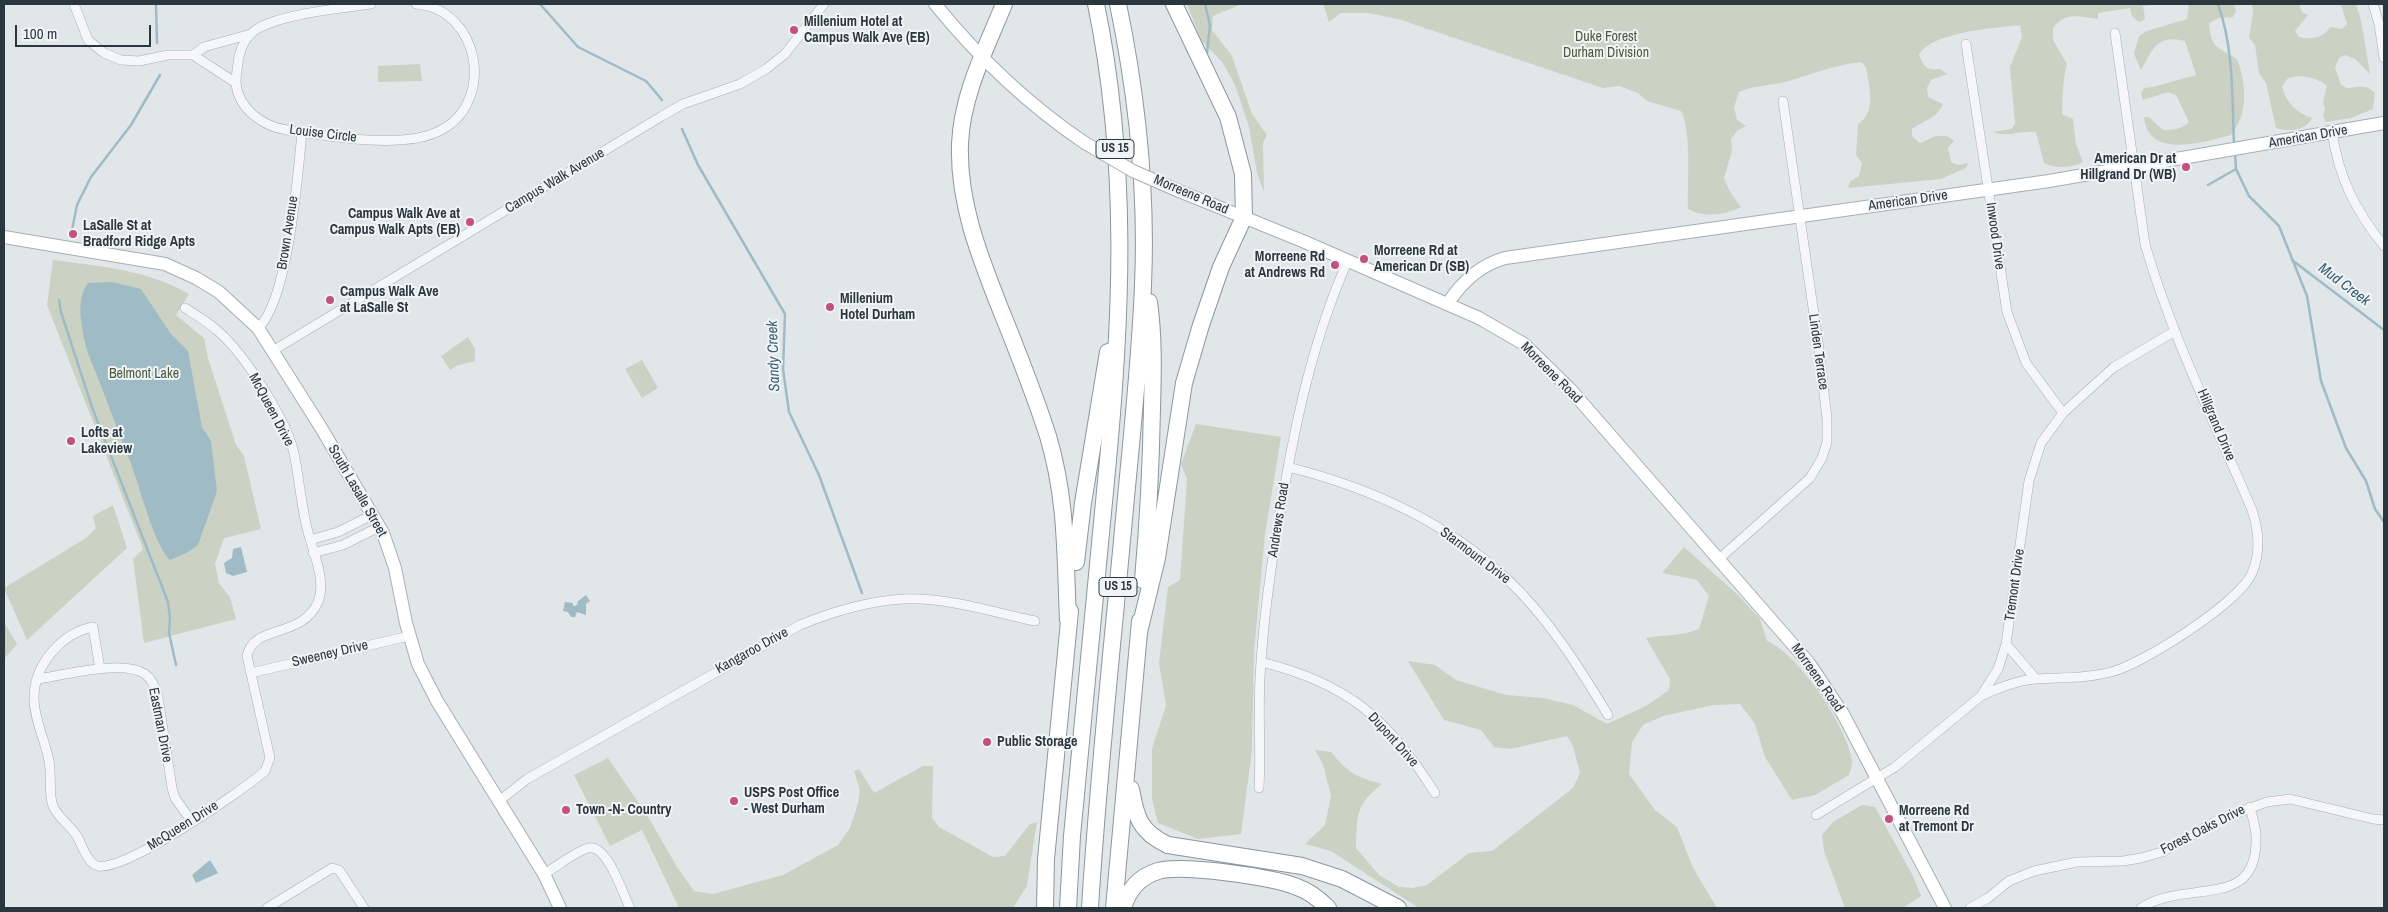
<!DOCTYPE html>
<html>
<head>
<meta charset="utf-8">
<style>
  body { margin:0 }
  #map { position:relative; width:2388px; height:912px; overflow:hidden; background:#e1e6e9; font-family:"Archivo Narrow",sans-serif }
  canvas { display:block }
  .frame { position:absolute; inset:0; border:5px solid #2b373f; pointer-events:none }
  .scale { position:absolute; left:15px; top:25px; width:136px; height:22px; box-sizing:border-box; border:2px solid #2b373f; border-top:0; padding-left:6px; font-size:15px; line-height:18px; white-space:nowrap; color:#2b373f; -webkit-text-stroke:4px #f1f4f6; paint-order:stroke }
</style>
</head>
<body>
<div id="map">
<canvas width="2388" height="912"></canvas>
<div class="frame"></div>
<div class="scale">100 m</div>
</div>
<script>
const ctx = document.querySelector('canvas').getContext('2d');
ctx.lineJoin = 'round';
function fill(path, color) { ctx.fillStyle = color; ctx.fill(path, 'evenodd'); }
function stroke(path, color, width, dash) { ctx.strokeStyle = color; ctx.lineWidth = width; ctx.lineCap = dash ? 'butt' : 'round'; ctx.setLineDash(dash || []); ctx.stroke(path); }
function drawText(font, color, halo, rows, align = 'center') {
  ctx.font = font + ' "Archivo Narrow",sans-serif'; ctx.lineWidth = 4; ctx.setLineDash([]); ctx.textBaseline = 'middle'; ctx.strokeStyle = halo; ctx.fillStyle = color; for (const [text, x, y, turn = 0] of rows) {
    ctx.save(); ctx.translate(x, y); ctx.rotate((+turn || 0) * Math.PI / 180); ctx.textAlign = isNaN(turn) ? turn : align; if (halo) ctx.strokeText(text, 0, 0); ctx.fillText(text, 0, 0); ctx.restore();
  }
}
fill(new Path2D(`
  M1187,4H1242L1213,16L1212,30L1232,56L1252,114L1267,135L1263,143L1264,192L1257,173L1249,127L1235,85L1223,63L1201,40Z
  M1323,4H2159L2143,6L2145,19L2139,22L2132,16L2130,8L2098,13V19C2079,17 2066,11 2053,28V40L2067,64C2064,70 2061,109 2063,115L2073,119L2076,145L2083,162C2070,168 2057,169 2044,163L2036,132C2021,130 2007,138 1993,132L2011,129L2015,124L2010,67L2022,37L2020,25C1996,28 1930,32 1919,55C1924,67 1927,71 1940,69L1947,74L1931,80L1927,88L1928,97L1943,104C1937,119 1924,120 1912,129V136L1920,143L1936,136H1947L1954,141L1948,148L1951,162L1958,165L1968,163L1966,168L1941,179L1848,188L1850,182L1859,176L1862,163L1856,155L1858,124C1877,112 1869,86 1866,67L1861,62C1833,65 1808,76 1781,83C1766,86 1753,86 1739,92L1734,107L1737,120L1746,126L1737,131L1731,139L1732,151L1724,178L1730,192L1741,207C1726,215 1703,218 1688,209C1687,182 1692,133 1681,111L1647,101L1638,93L1619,86L1603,88L1398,19L1368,13H1341L1329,22Z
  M2189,4H2234L2236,11L2233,17L2219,18L2209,23C2211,49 2218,47 2237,59C2246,83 2249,113 2231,135C2204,142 2148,160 2144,117H2149L2163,130C2173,130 2183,129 2189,122L2176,95L2168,92L2143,100L2141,93L2144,88L2153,87L2196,75L2185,41C2156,34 2153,50 2141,70L2134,54L2139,36L2147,31L2187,19Z
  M2252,4H2299L2302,12L2308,15L2295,31L2299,37C2312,40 2322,38 2331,27L2342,29L2347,24L2341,4H2356L2361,20L2370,74L2355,59L2345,55L2339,58L2335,67L2341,85L2347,88C2358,87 2367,84 2375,93L2373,109L2351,118L2326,122L2323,116L2325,109L2323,102L2327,86C2321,79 2299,73 2289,78C2285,80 2284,83 2282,87C2287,104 2296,112 2312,118C2306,131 2288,132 2276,128L2266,83L2259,73L2255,45L2249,38L2253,11Z
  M420,64L422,81L378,82V66Z
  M53,260C98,266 149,270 189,294L176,315L204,338L208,358L236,445L244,456L261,529L224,538L215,564L219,583L230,597L236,619L144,643L133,559L143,549L47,305Z
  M468,337L475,349V361L458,365L450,370L441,356Z
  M642,360L658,388L642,398L625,369Z
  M1196,424L1281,437L1265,534L1254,652L1252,750L1241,834L1198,839L1158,823L1152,799V749L1166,705L1159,663L1168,587L1180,580L1187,479L1181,464Z
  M113,505L127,548L27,640L4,588L86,538L96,528L93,516Z
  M1684,547L1738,595L1760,619L1767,641C1798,653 1847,727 1852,760C1853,764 1850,771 1849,775L1815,795L1792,800L1765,757L1755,724L1740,704L1714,705L1663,716L1643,725L1632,742L1629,774L1655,810L1677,827L1693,868L1717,908H1419L1331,851L1305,844L1325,825L1331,796L1323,764L1315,750L1331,752C1347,772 1357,778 1382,784C1355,805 1357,816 1356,848L1379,875L1399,887L1412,888L1427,885L1469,853L1492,851L1573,788L1580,773L1573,746L1567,736L1510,749L1494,747L1481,730L1444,720L1408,661L1435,665L1456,680L1506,695L1543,698L1573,705L1607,724L1646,706L1669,690L1670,679L1646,638C1666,634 1680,637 1699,629L1709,596L1697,580L1662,573Z
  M4,622L17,644L4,659Z
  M608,758L647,815L677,867L694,891L713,894L783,875L838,845L850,828L858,803L860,790L854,771L859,769L874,793L923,766H933L932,818L939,827L993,857L1005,856L1030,824L1037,822L1027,886L1013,908H679L642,830L610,846L574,775Z
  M1862,805L1875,807L1913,876L1921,896L1903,908H1845L1824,851L1822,835L1833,822Z`), '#cbd2c3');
fill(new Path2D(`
  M112,282L141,289L171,334L188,351L202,427L211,441L217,491L198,545L188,552L170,560C154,545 140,487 131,464C120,436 109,407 98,378C94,367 87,354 85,342C81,322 76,300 88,283Z
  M241,547L247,572L233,576L226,573L224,563L232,558L233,549Z
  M586,595L590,601L586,604V615L577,612L575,617H571L568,612L563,611L565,602L573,603V606H575L578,604L577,602Z
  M210,860L218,873L196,883L192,875Z`), '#9fbbc6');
stroke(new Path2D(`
  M156,4L157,43
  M540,4L578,47L646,81L662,100
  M1205,4L1210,25L1207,53
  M2218,4C2234,48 2232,98 2234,145
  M682,129L698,165L785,314L783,369L789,412L819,475L862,593
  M2235,153L2236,169L2249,196L2279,226L2307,296L2321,381L2346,448L2366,481L2375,509L2384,522
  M2208,185L2236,169
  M72,230L77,205L91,177L131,125L160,75
  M2292,260L2384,330
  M59,300L61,312L93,410L168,602L170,617L169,633L176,665`), '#9fbbc6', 2.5);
const street = new Path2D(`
  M74,4L88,40L104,53L121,60L139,61L168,55H193L204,47L251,34
  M371,4C341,8 282,14 257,29C245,36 239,51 238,64C237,70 236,77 236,83C238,109 264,127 287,130C327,136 401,149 437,132C497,105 481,9 416,4
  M2373,4L2379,24L2384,58
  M1966,44L2007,312L2026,363L2063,413
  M193,55L236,83
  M2332,132C2339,178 2355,210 2384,246
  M258,328C288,302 298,174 302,132
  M274,350L662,116L683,104L740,84L766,69L785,54L824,4
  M1288,467C1368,487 1445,521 1506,578C1547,616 1579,667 1608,715
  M310,540L338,532L372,515
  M313,553L343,545L379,527
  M1719,559L1810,478L1822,458L1827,442V419L1819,349L1783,101
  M2006,644L2036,679
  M1261,662C1347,683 1388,718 1435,793
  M100,669L93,627C62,633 34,664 34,698C34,719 45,740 49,761C52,775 48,792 53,806C58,818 70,825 77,836C82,845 87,863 98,866C125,872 242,791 265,771L270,758L247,656C253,624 302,639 318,602C327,581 312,549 307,528C301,503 299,478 294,453C286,419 245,355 219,332C208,322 196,315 185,308
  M251,673L409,636
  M38,679C64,675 123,659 145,674C152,679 156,689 158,697L172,788L175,798L192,822
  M1981,696C1998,688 2017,680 2036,679C2061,677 2085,679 2111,672C2143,664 2240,602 2252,573C2261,552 2259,531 2252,510C2215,423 2171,335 2145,244L2115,33
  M1259,788C1261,751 1258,714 1260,678C1263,621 1271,564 1281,508C1295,423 1313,339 1348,260
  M499,801L527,779L800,625C832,612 868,601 903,599C947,597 992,612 1035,621
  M1816,815L1895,767L1981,696L1998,669L2006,644L2029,481L2041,443L2063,413L2114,367L2175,331
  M544,874C556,867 575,852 588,848C607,843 623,894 630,908
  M267,908L332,868L339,870L364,908
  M1970,908L1988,898L2009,881L2034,871L2077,862L2123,861L2141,858L2162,852L2218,820L2267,802L2290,799L2373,819L2384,820
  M2141,908C2188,878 2258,912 2256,837C2256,826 2252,817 2250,807`);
const secondary = new Path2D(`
  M935,4C979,58 1027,104 1085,143
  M1179,191L1305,242L1479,318L1524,344L1570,389L1809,663L1843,714L1945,908
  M4,237L165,264L196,278L219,292L258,328L320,426L383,533L395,568L406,623L418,664L437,701L544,874L560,908
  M1448,303C1462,282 1480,265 1505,258L2049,181L2384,123`);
const highway = new Path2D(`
  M1004,4C986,49 962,94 960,144C958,202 979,255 1000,308C1017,350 1034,393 1048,436C1067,500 1065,555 1068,620
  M1076,562L1083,503L1108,352
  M1143,580C1148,523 1151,466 1152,408C1153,373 1154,338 1149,302
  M1139,632L1157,558L1184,383L1201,325L1221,267L1244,217L1243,174L1228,117L1174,4
  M1131,789C1136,818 1140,832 1168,845L1302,866L1342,879L1398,908
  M1045,908L1046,859L1070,611
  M1068,908L1072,836C1083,718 1095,599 1106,481C1122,319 1129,165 1096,4
  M1090,908C1098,775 1113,641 1125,508C1132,434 1140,360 1143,285C1147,192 1137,95 1118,4
  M1114,908L1140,621
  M1123,908C1128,890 1139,877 1158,871C1182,864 1273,877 1297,887C1309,891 1319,899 1328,908`);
stroke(street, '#a7aeb3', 10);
stroke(secondary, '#a7aeb3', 14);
stroke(highway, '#8a979e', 18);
stroke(street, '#f4f6f7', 9);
stroke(secondary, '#fff', 12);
stroke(highway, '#fff', 16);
const secondaryBridge = new Path2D(`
  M1085,143L1133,171L1179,191`);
stroke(secondaryBridge, '#a7aeb3', 14, []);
stroke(secondaryBridge, '#fff', 12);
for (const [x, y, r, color] of [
  [794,30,5,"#c3517e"],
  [2186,167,5,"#c3517e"],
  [470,222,5,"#c3517e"],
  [73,234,5,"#c3517e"],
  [1364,259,5,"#c3517e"],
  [1335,265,5,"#c3517e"],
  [330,300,5,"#c3517e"],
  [830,307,5,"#c3517e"],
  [71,441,5,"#c3517e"],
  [987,742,5,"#c3517e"],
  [734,801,5,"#c3517e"],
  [566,810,5,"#c3517e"],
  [1889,819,5,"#c3517e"]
]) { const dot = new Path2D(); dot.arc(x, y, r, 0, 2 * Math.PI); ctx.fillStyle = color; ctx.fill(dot); stroke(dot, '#f1f4f6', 2); }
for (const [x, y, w] of [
  [1115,149,38],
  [1118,587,38]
]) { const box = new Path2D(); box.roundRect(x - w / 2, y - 9.5, w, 19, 4); ctx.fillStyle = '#f1f4f6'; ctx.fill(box); stroke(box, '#2b373f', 1); }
drawText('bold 12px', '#2b373f', null, [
  ["US 15",1115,149],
  ["US 15",1118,587]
]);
drawText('bold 14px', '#2b373f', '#f1f4f6', [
  ["Millenium Hotel at",804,22],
  ["Campus Walk Ave (EB)",804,38],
  ["American Dr at",2176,159,"right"],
  ["Hillgrand Dr (WB)",2176,175,"right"],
  ["Campus Walk Ave at",460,214,"right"],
  ["Campus Walk Apts (EB)",460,230,"right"],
  ["LaSalle St at",83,226],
  ["Bradford Ridge Apts",83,242],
  ["Morreene Rd at",1374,251],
  ["American Dr (SB)",1374,267],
  ["Morreene Rd",1325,257,"right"],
  ["at Andrews Rd",1325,273,"right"],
  ["Campus Walk Ave",340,292],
  ["at LaSalle St",340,308],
  ["Millenium",840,299],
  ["Hotel Durham",840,315],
  ["Lofts at",81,433],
  ["Lakeview",81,449],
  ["Public Storage",997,742],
  ["USPS Post Office",744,793],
  ["- West Durham",744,809],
  ["Town -N- Country",576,810],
  ["Morreene Rd",1899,811],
  ["at Tremont Dr",1899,827]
], 'left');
drawText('14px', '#485a39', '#f1f4f6', [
  ["Duke Forest",1606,37],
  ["Durham Division",1606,53],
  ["Belmont Lake",144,374]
]);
drawText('14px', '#2b373f', '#f1f4f6', [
  ["Louise Circle",323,134,7],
  ["American Drive",2308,137,-10],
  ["Campus Walk Avenue",555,181,-31],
  ["Morreene Road",1191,195,23],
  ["American Drive",1908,201,-8],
  ["Brown Avenue",288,233,-81],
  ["Inwood Drive",1995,236,82],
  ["Linden Terrace",1818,352,82],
  ["Morreene Road",1551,373,45],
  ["McQueen Drive",271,410,62],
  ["Hillgrand Drive",2216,425,67],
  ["South Lasalle Street",357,491,60],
  ["Andrews Road",1279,520,-81],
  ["Starmount Drive",1475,556,37],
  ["Tremont Drive",2015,585,-82],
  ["Kangaroo Drive",752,651,-29],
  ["Sweeney Drive",330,654,-13],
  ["Morreene Road",1817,678,55],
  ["Eastman Drive",160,725,79],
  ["Dupont Drive",1393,740,48],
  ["McQueen Drive",183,826,-32],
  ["Forest Oaks Drive",2203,830,-27]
]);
drawText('italic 15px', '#385f70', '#f1f4f6', [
  ["Mud Creek",2344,285,37],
  ["Sandy Creek",774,356,-92]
]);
</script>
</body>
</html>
